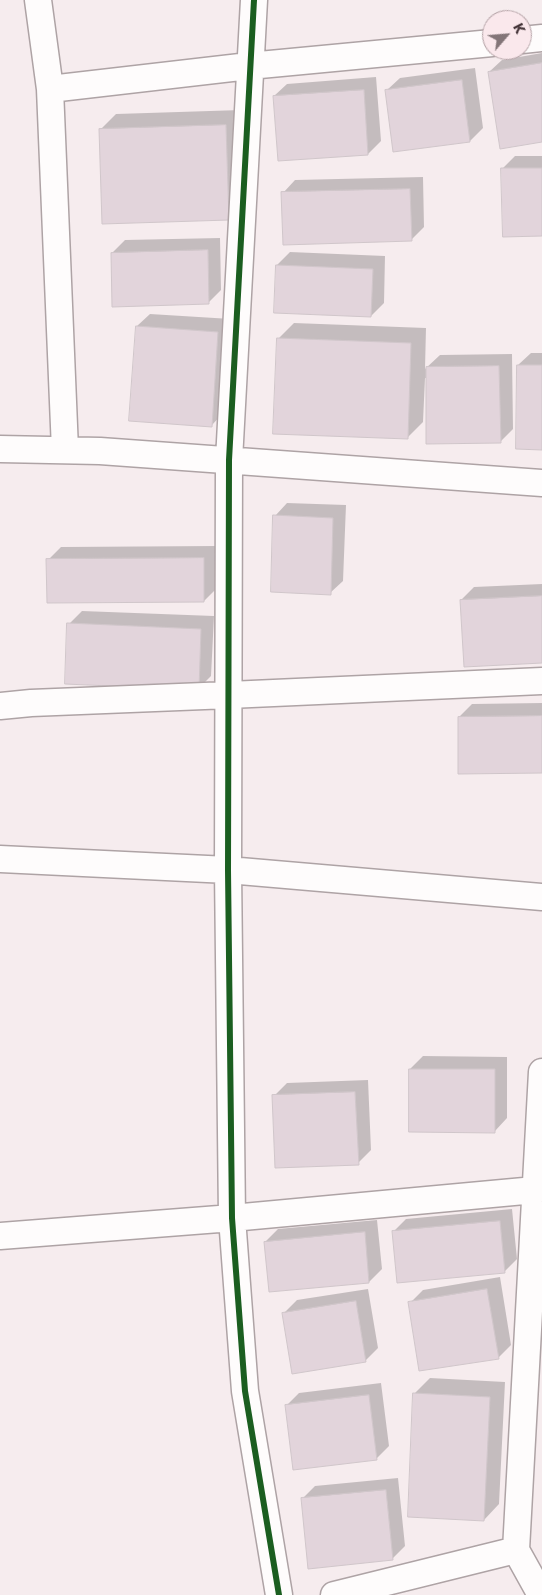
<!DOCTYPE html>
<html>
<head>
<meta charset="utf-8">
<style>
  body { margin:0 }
  #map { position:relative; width:542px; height:1595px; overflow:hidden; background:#f6ecee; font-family:Poppins,sans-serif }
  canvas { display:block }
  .north { position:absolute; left:482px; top:10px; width:50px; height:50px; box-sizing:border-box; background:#fae8ec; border:1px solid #b2a0a4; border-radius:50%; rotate:63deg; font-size:14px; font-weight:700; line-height:20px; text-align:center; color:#453539 }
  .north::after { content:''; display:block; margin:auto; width:18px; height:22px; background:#837578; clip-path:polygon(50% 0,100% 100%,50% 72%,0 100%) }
</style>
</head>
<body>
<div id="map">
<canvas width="542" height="1595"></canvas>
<div class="north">K</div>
</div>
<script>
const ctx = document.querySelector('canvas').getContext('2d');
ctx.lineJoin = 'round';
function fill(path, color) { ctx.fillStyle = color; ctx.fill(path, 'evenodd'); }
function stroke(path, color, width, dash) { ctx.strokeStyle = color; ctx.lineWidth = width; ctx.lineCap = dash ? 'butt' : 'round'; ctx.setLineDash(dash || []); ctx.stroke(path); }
fill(new Path2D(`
  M542,53V141L489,72L502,60Z
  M475,68L483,128L470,141L387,90L400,78Z
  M376,77L381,141L368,154L279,160L274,96L287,84Z
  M241,110L244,203L228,219L100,130L116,114Z
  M515,156H542V235L502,169Z
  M423,177L424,227L411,240L283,193L295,180Z
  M220,238L221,290L208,303L112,253L125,240Z
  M290,252L385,256L384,303L371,316L277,265Z
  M150,314L231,319L224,412L212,425L137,326Z
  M294,323L426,328L425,369L440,355L512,354L513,429L500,442L427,378H425L423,422L407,438L278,339Z
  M531,353H542V449L518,365Z
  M287,503L346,505L343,581L330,593L275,516Z
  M216,546L217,588L204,601L48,560L61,547Z
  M542,584V661L461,600L474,587Z
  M82,611L214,616L211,676L198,689L69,624Z
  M542,703V771L459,717L472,704Z
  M423,1056L507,1057V1118L495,1131L410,1069Z
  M368,1080L371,1150L358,1163L274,1096L287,1083Z
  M512,1209L517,1259L504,1272L393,1232L406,1219Z
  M377,1220L382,1269L369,1282L265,1242L278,1229Z
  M500,1277L511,1345L498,1358L410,1303L423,1290Z
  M368,1289L378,1348L365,1361L284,1313L297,1300Z
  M430,1378L505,1382L499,1504L484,1520L414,1394Z
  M381,1383L389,1446L376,1459L286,1406L299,1393Z
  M398,1478L405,1546L392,1559L302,1499L315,1486Z`), '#0003');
const building = new Path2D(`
  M542,63V142L500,149L488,72Z
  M462,80L470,142L393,152L385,90Z
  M364,90L368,155L278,161L273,96Z
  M226,125L229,220L102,224L99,129Z
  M501,168H542V236L503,237Z
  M410,189L412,241L283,245L281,192Z
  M208,250L209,304L112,307L111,253Z
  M276,265L373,269L371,317L274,313Z
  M136,326L218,332L212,427L129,421Z
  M277,338L411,343L408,439L273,434Z
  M517,365H542V450L516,449Z
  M499,366L501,443L426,444V367Z
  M273,515L333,518L331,595L271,592Z
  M204,558V602L47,603L46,559Z
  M542,596V663L464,667L460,600Z
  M67,623L201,629L199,690L65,684Z
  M542,716V773L458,774V717Z
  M409,1069H495V1133L409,1132Z
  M355,1092L359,1165L275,1168L272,1095Z
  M500,1221L505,1273L397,1283L392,1231Z
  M365,1232L369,1283L269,1292L264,1242Z
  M487,1289L499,1359L419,1371L408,1302Z
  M356,1301L366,1362L292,1374L282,1313Z
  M413,1393L490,1397L484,1521L408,1517Z
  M369,1395L377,1460L293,1470L285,1405Z
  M386,1490L393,1560L308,1569L301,1498Z`);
fill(building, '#e2d4db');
stroke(building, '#d0c6ca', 1);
const street = new Path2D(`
  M38,0L50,89L65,450
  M254,0L229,460L228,870L232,1218L245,1391L279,1595
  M522,40L542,38
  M50,89L249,66L492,43
  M0,449L100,451L542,483
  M0,706L31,703L229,695L542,681
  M0,859L228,870L542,897
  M0,1236L232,1218L535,1190
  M516,1550L541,1595
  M334,1595L516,1550L542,1072`);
stroke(street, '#aea3a5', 29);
stroke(street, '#fefcfc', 26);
stroke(new Path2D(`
  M254,0L229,460L228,870L232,1218L245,1391L279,1595`), '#1b5e20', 6);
</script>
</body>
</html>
